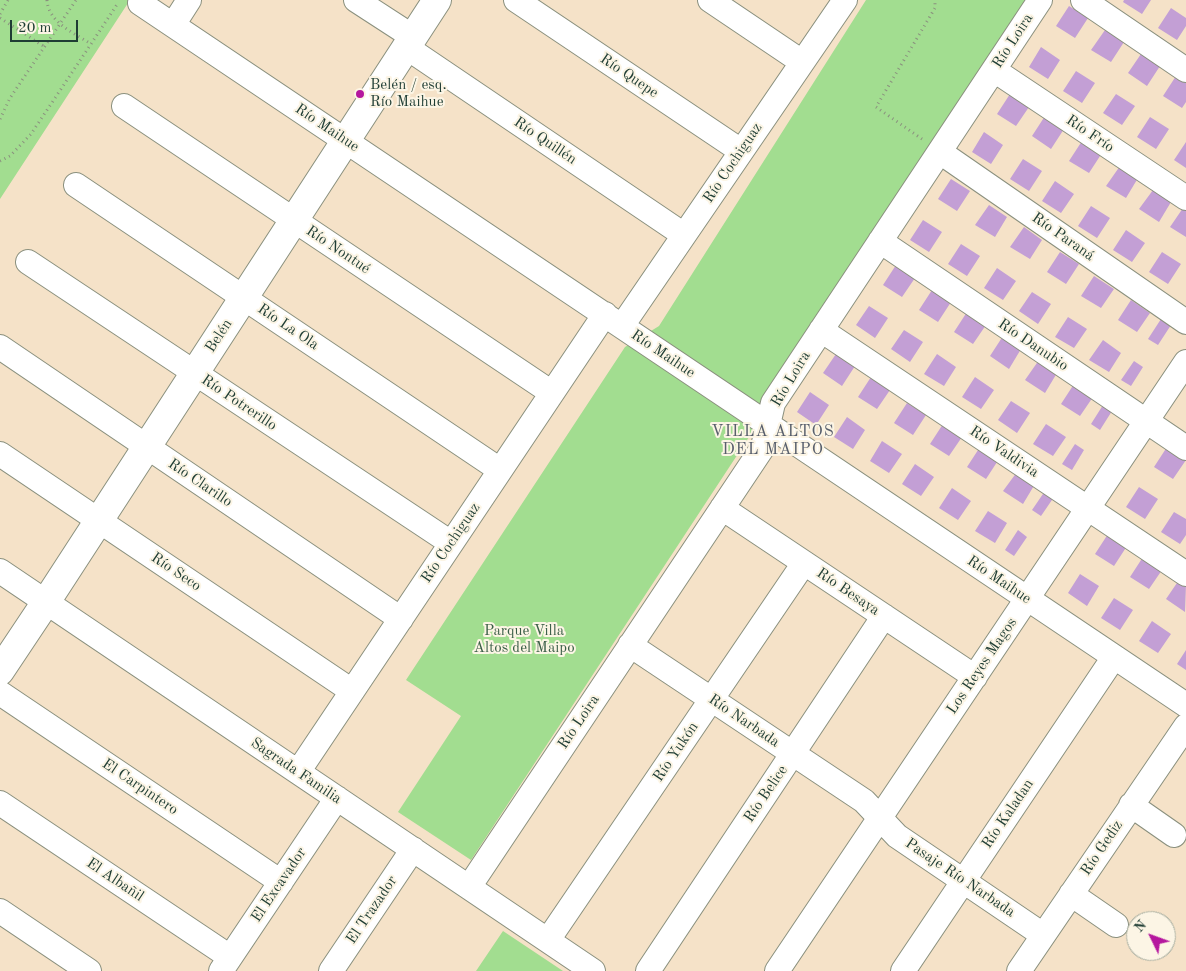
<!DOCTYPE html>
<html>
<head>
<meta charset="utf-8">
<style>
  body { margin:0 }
  #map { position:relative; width:1186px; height:971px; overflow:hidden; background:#f5e2c8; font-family:"Old Standard TT",serif }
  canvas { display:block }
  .north { position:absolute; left:1126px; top:911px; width:50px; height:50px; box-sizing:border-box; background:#fcf5e5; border:1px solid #a4ab9e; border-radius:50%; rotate:312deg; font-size:14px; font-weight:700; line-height:20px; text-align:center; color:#1f3d34 }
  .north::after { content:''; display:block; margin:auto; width:18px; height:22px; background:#b5179e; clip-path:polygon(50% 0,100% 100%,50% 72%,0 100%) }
  .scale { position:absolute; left:10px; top:20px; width:68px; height:22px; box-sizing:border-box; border:2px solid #1f3d34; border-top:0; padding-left:6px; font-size:15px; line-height:18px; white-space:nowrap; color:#1f3d34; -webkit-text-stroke:4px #fcf5e5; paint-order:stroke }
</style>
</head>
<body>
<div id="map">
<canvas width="1186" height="971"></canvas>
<div class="north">N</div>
<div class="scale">20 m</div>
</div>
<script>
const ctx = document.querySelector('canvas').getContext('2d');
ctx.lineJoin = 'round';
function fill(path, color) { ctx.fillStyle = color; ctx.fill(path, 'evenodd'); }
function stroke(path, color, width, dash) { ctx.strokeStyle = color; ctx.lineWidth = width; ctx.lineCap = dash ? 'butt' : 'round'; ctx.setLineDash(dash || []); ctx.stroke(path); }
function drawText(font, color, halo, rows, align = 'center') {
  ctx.font = font + ' "Old Standard TT",serif'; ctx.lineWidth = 4; ctx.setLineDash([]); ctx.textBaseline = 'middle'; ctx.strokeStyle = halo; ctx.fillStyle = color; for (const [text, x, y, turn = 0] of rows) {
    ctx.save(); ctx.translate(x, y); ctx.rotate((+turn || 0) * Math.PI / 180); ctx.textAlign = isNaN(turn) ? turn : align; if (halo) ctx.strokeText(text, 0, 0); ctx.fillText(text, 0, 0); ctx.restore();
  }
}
fill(new Path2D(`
  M0,0H130L0,199Z
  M866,0H1030L767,400L753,431L471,860L398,812L461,716L406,680L625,347L659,326Z
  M503,931L563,971H476Z`), '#a2dd90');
fill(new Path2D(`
  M1124,0H1151L1142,14L1123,2Z
  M1069,6L1088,18L1075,38L1056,26Z
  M1171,8L1186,18V26L1177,40L1158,28Z
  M1105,30L1124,42L1111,62L1091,50Z
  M1041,47L1060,60L1048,79L1029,67Z
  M1141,54L1160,66L1147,86L1128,73Z
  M1076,71L1095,83L1082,103L1063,91Z
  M1176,76L1186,83V102L1182,108L1163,96Z
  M1010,94L1029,107L1016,126L997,114Z
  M1116,94L1135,106L1122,125L1103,113Z
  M1045,116L1064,129L1051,149L1032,136Z
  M1150,117L1169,129L1156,149L1137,137Z
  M984,132L1003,145L991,164L972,152Z
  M1082,141L1102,153L1089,173L1069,161Z
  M1186,142V168L1174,160Z
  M1023,159L1042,171L1029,191L1010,179Z
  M1120,166L1138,178L1126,198L1106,186Z
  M951,179L970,191L957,211L938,199Z
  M1055,181L1074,194L1061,213L1042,201Z
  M1153,190L1171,202L1159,222L1139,209Z
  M989,205L1007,217L995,237L975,225Z
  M1091,206L1110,218L1097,238L1078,226Z
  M1183,208L1186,210V237L1170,227Z
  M923,220L942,232L929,252L910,240Z
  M1024,227L1042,240L1030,259L1010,247Z
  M1126,230L1145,243L1132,262L1113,250Z
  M961,244L980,256L967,276L948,264Z
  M1060,252L1079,264L1066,284L1047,272Z
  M1162,252L1181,264L1168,284L1149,272Z
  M896,265L915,278L902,297L883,285Z
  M997,268L1016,281L1003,300L984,288Z
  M1094,276L1114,289L1101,308L1081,296Z
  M932,290L951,302L938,322L919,310Z
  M1032,292L1051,304L1038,324L1019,311Z
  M1131,300L1150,313L1137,332L1118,320Z
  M869,306L888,318L875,338L856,325Z
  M967,312L986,325L973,344L954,332Z
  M1068,317L1087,329L1074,348L1055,337Z
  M1161,319L1171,325L1158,345L1148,339Z
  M904,330L923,342L910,362L891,349Z
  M1003,336L1021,349L1009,369L990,356Z
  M1103,340L1121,353L1109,372L1089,360Z
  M836,354L855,366L842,386L823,373Z
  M937,354L956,367L944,386L924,374Z
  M1039,360L1057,373L1045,393L1025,380Z
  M1134,361L1143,367L1131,386L1121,380Z
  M871,377L890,390L877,409L858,397Z
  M975,377L994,390L981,409L962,397Z
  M1074,384L1093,397L1080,416L1061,404Z
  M810,392L829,405L816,425L797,412Z
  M1011,401L1030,413L1017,433L998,420Z
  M907,403L926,415L913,435L894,423Z
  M1103,405L1112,411L1100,430L1091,424Z
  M847,417L865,430L853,449L834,437Z
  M943,424L962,437L949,456L930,444Z
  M1046,424L1066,437L1053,456L1033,444Z
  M882,441L902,454L889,473L870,461Z
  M1075,444L1084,450L1072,470L1062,464Z
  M980,447L999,459L986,479L967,467Z
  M1167,447L1186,460L1173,479L1154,467Z
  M915,464L934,477L921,496L902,484Z
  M1017,472L1035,484L1023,504L1003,491Z
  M1139,487L1158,499L1145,519L1126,507Z
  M952,488L971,501L958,520L939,508Z
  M1045,491L1054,497L1041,516L1032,510Z
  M988,511L1007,523L995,543L975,531Z
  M1174,512L1186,519V535L1180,544L1161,532Z
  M1018,530L1027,537L1014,556L1005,550Z
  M1108,534L1127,546L1114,566L1095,554Z
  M1143,557L1162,570L1149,589L1130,577Z
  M1080,574L1099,586L1087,606L1068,593Z
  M1179,580L1186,584L1185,612L1166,599Z
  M1114,598L1133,610L1120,630L1101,618Z
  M1152,621L1171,634L1158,653L1139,641Z
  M1186,650V670L1177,664Z`), '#c39fd5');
const minor = new Path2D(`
  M356,0L413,37
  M516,0L741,151
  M710,0L802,62
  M1083,0L1186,70
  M140,3L1186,705
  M173,25L189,0
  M406,47L684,235
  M994,70L1186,198
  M124,106L552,393
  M940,152L1186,322
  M76,185L500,470
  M880,241L1186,448
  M28,262L451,543
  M622,326L845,0
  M821,330L1186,574
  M0,347L401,619
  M0,454L352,691
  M722,508L975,677
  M0,571L593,971
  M630,645L864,801L897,836L1043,935
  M0,693L281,882
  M298,772L605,314
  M0,803L230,957
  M1131,805L1174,835
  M469,887L763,447L773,403L1040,0
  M1071,894L1116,925
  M0,911L89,971
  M548,940L804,563
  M221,971L337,798
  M331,971L413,849
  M648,971L884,616
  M777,971L1186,362
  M903,971L1114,657
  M1019,971L1186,726`);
const tertiary = new Path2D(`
  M0,671L46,602L437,0`);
stroke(minor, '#8a907e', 26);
stroke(tertiary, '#8a907e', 30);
stroke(new Path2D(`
  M47,0C48,22 74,33 91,44L118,3
  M0,14L8,0
  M0,18L45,47
  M0,119L10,98L76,0
  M922,139L876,107L935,8V0
  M0,161L10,156L31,134L91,44`), '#8a907e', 3, [1, 4]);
stroke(minor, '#fff', 24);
stroke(tertiary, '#fff', 28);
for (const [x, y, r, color] of [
  [360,94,5,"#b5179e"]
]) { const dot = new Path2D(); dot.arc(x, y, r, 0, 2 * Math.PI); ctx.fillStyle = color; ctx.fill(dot); stroke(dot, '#fcf5e5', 2); }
drawText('15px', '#1f3d34', '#fcf5e5', [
  ["Río Loira",1013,41,-57],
  ["Río Quepe",629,76,34],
  ["Río Maihue",327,128,34],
  ["Río Frío",1090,134,34],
  ["Río Quillén",545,141,34],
  ["Río Cochiguaz",733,163,-56],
  ["Río Paraná",1063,237,35],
  ["Río Nontué",338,250,34],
  ["Río La Ola",288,327,34],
  ["Belén",219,336,-57],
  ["Río Danubio",1033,345,34],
  ["Río Maihue",663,354,34],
  ["Río Loira",791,379,-59],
  ["Río Potrerillo",239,403,34],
  ["Río Valdivia",1004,452,34],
  ["Río Clarillo",200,483,34],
  ["Río Cochiguaz",451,543,-56],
  ["Río Seco",176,572,34],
  ["Río Maihue",999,580,34],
  ["Río Besaya",848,592,34],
  ["Los Reyes Magos",982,666,-56],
  ["Río Narbada",744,721,34],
  ["Río Loira",579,722,-56],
  ["Río Yukón",676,752,-56],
  ["Sagrada Familia",296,771,34],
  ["El Carpintero",140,787,34],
  ["Río Belice",766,794,-56],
  ["Río Kaladan",1008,814,-56],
  ["Río Gediz",1102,848,-56],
  ["Pasaje Río Narbada",960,878,34],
  ["El Albañil",115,880,34],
  ["El Excavador",279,885,-56],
  ["El Trazador",372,910,-56]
]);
drawText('15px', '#1f3d34', '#fcf5e5', [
  ["Belén / esq.",370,85],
  ["Río Maihue",370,102]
], 'left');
drawText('15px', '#395d46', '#fcf5e5', [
  ["Parque Villa",524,631],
  ["Altos del Maipo",524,648]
]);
ctx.letterSpacing = '1px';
drawText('16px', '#585f6c', '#fcf5e5', [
  ["VILLA ALTOS",773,432],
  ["DEL MAIPO",773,450]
]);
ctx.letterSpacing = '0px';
</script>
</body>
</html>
